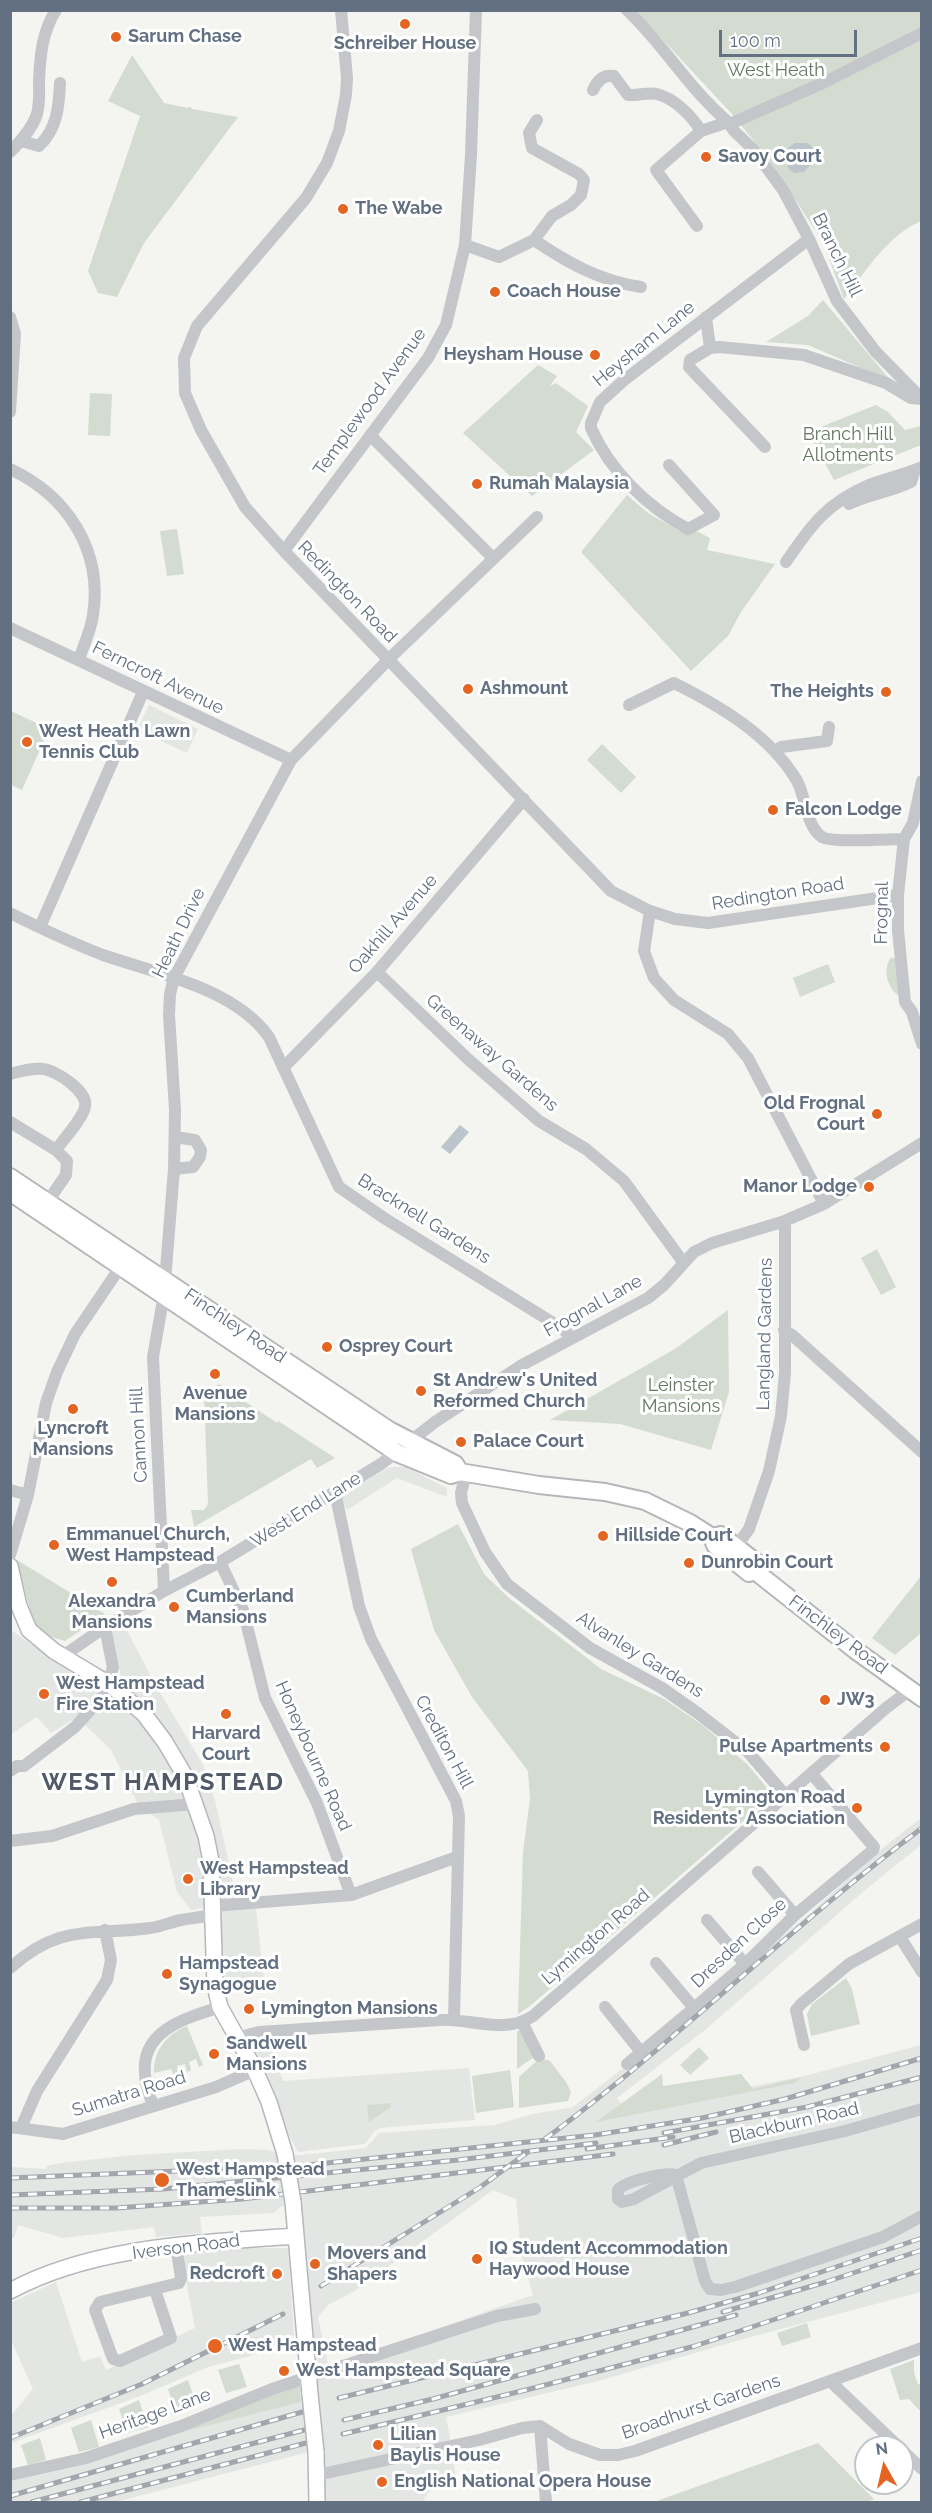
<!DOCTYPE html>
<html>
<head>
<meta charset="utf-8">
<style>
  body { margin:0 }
  #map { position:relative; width:932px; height:2513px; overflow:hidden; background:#f4f4f0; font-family:Raleway,sans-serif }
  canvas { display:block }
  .frame { position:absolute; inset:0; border:12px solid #637081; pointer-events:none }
  .north { position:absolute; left:854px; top:2435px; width:60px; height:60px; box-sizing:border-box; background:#fff; border:2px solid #c1c6cd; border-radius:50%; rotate:352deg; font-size:16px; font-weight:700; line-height:24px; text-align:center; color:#637081 }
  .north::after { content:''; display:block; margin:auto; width:21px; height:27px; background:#e36521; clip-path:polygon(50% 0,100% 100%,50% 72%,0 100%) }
  .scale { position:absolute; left:719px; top:30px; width:138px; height:27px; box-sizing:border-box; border:3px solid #637081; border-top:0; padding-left:8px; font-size:18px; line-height:21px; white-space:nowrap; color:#637081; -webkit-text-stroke:4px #fff; paint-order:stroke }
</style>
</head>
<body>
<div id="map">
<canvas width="932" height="2513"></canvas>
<div class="frame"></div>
<div class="north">N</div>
<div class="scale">100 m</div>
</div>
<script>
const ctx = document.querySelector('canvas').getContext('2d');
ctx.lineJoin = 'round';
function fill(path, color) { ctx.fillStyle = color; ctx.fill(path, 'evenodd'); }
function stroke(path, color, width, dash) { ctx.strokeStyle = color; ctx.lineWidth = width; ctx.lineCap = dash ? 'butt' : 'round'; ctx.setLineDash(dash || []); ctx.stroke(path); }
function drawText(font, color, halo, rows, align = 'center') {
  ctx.font = font + ' Raleway,sans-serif'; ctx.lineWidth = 6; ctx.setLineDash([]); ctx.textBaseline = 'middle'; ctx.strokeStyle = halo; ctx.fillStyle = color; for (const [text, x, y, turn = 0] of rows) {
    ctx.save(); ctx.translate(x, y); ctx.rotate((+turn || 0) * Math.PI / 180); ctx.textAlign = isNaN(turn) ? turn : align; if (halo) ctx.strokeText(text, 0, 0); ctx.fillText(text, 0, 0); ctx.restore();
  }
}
fill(new Path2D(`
  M149,705L198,729L187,753L137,730Z
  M390,1467H406L447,1488V1497L397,1478L347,1510L339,1496Z
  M121,1619L155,1684L203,1765L215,1800L237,1901L191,1910L177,1892L159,1820L139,1806L111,1750L77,1717L51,1733L37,1717L11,1734V1630L108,1698L121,1677L111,1629Z
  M921,1818V1845L865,1890L705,2030L617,2098L623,2106L712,2094L801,2077L921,2045V2292L747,2338L598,2381L446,2417L453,2453L456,2484L434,2487L424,2498L425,2502H325L324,2448L116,2502H11L10,2480L299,2385L320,2399L313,2372L533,2295L521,2253L516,2199L493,2190L356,2290L328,2305L318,2317L328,2365L312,2369L300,2204L282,2206L274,2213L200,2217L202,2233L156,2237L154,2227L63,2238L18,2225L14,2238H11V2167L46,2169L47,2166L60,2163L134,2155L241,2149L267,2150L291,2156L366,2148L379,2133L494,2125L533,2114L573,2107L648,2049L811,1912L884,1847Z
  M256,1908L264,1981L255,1985H239L238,1983L220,1985L215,1910Z
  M267,2038L283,2081L469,2068L475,2120L380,2128L375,2131L365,2144L298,2152L239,2043Z
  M236,2248H288L294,2335L251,2356L211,2366L140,2396L11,2443V2416L33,2389L11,2340L10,2303L56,2282L82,2362L100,2356L106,2370L195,2328L181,2254Z`), '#e4e6e3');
fill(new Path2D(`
  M636,11H921V221C888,235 865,272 844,299L823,242L767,157L731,113Z
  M132,55L164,103L188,108L190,106L192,109L238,117L144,243L117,297L98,293L88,271L140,116L108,101Z
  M823,300L891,381L808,345L766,342L808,316Z
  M538,365L557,376L550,386L556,383L588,406L576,432L594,450L532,496L463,433Z
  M90,393L112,394L110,436L88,435Z
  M876,405L888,412L905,430L921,426V445L834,480L808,432Z
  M627,495L648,513L679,531L694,530L710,538L707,550L775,564L741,612L728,636L691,671L581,552Z
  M177,529L184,574L167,576L160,531Z
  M11,711L49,729L22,790L11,785Z
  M602,744L636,777L621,793L587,760Z
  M892,957L895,959L900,996C888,991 881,967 892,957Z
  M828,964L835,982L800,997L793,978Z
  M877,1249L896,1287L881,1295L861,1258Z
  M728,1310L729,1392L711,1450L620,1424L550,1420L675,1349Z
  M219,1384L277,1423L278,1421L335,1458L317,1468L311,1459L194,1527L191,1510H204L208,1504L204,1394Z
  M458,1524L484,1574L509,1598L601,1669L664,1699L704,1726L748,1765L773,1795L530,2006L518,2014L523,1852L530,1799L528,1771L472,1697L434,1630L411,1549Z
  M17,1560L105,1614L65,1641L41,1634L31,1614Z
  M921,1576V1633L895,1655L872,1638Z
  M846,1978L852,1989L860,2024L811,2036L807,2014L812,2004Z
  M187,2026L203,2065L199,2067L196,2059L189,2062L191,2070L187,2072L185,2064L177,2066L179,2075L174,2076L171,2069L154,2073C153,2051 167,2034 187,2026Z
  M523,2030L534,2057L517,2069V2031Z
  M699,2047L709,2058L690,2075L680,2065Z
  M540,2058L550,2061L566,2082L571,2092L568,2101L519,2108V2077Z
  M510,2070L514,2107L476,2113L472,2076Z
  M662,2074L663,2086L741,2074L753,2089L801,2077L795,2083L596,2122Z
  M390,2103L391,2107L369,2122L367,2105Z
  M807,2323L811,2337L782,2346L777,2333Z
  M914,2360V2373L918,2384H921V2412L909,2399L900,2400L890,2369Z
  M239,2364L247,2387L226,2393L218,2370Z
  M188,2380L197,2406L177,2415L168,2389Z
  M299,2385L301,2402L170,2435L218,2414Z
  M139,2400L148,2427L128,2433L119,2409Z
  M91,2420L99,2447L79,2452L71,2428Z
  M40,2438L46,2460L28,2465L21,2445Z
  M818,2443L874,2499L867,2502H654Z`), '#d4dbd1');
fill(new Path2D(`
  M795,143H808L814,149L812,162L804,172L794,173L788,168V148Z
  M460,1125L469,1132L450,1154L441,1147Z`), '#bcc5cc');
const major = new Path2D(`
  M10,1566L19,1606L29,1630L54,1651L112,1686L144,1714L165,1742L185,1776L206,1836L211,1861L215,1986L220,2007L255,2070L269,2102L285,2154
  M293,2202L310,2394
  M10,2291C95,2245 203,2243 296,2236
  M316,2452L317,2502`);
const highway = new Path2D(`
  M10,1177L389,1430L455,1464L460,1472
  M10,1192L397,1453L451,1475L460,1472L539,1485L605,1492L645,1501L690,1523L712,1537L715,1545L749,1573L755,1571L855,1650L922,1698
  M712,1537L721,1535L757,1563L755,1571`);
stroke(major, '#b4b7bc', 18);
stroke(highway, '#b4b6ba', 20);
stroke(new Path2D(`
  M341,10L347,78L346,95L339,131L327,163L306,198L197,326L184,358L185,393L201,430L245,507L284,551L611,891L650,911L675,919L708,923L898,895
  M627,10C664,45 689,89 728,122L732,123L825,82L922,33
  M593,90C597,81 603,74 614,76L628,95C637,96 648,92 657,94C674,98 692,116 701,131
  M728,122L734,131L753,149L783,190L809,239L837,301L875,351L922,399
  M21,141L39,146C57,129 59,107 60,83
  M10,152C21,141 32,129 37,114C40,103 39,93 39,82C40,56 42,32 56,10
  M697,226L656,170L701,131L728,122
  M534,240C568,263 600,281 641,287
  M465,245L499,257L534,240L552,216L571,205L581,195L584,180L579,174L532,148L529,133L537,120
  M10,317L15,334L10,412
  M706,317L710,348
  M370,435L493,558
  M765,447L689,367L690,360L710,348L719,347L804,355L886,383L911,398L922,399
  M669,465L714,515L688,529C647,507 610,471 591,428V423L600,402L623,381L809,239
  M10,469C68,496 103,551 93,615C91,630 84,645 79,659
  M849,504C869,494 891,492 911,482L915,470
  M284,551L428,358L446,325L465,245L471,155L476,10
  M786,562C811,525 827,503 869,485C886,478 905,475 922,467
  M10,628L291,760
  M629,705L674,683C720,706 768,734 796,779C806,795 805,825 822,837C831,843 889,839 904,839
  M776,751L781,747L827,741L829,727
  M922,781L913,823L904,839L898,895V930L905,1002L912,1012L922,1044
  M650,911L644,951L654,978L674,1000L728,1034L748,1058L824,1204
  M10,913C40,928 72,943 103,955C158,974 234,988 269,1037L339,1187L384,1218L563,1329L572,1338
  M40,927L143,692
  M377,972L469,1060L539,1121L586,1149L624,1181L683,1262
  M283,1068L377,972L524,799
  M10,1074C21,1071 33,1068 43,1069C56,1070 89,1092 85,1107C83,1118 63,1140 56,1150
  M10,1122L56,1150L67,1161L66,1175L44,1207
  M174,1169L193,1167L200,1157L201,1150L195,1140L175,1137
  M784,1330L792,1335L922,1452
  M466,1473L461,1493L462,1503L485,1552L507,1584L590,1648L662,1688L699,1714L748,1752L786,1796
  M10,1490L28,1495
  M335,1492L359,1606L371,1639L456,1801L459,1816L454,2019
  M736,1547L749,1529L769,1471L781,1416L785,1373V1227L782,1222
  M10,1555L28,1495L46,1403L57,1372L75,1334L121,1266
  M220,1562L243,1610L265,1698L317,1803L351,1895
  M164,1591L153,1357L164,1294L174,1169L175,1110L169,1015L170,994L174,978L291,760L391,657L537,517
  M105,1627L113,1668L107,1682
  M63,1656L105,1627L164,1591L220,1562L381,1464L435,1422L522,1365L648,1298L664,1285L694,1252L712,1243L782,1222L824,1204L922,1143
  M10,1771L17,1766H24L75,1727L112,1686
  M10,1841L52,1836L134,1809L195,1804
  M758,1872L795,1915
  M213,1906L351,1895L457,1857
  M707,1920L745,1964
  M900,1937L922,1972
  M656,1963L694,2008
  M10,1968C60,1923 90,1936 150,1928C160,1927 171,1922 181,1920C192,1918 203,1917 213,1915
  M605,2007L641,2052
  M522,2022L539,2056
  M236,2038L259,2032L440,2020C471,2018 505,2035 533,2016L886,1708L910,1690
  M804,2045L796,2010L801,2004L849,1964L922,1924
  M627,2064L694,2008L745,1964L795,1915L873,1850L874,1847L812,1774
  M153,2106C150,2096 145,2085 145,2074C141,2030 186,2018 220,2007
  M10,2127L63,2134L216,2087L255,2070
  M21,2128L37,2091L107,1980L111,1960L105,1930
  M676,2175C665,2172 625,2181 618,2190V2199L622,2202L634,2199L701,2163L845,2131L922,2109
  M676,2175L705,2281L710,2289L721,2290L735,2287L883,2237L922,2216
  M155,2290L171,2338L120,2361L113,2359L95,2310L100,2302L179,2283L181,2278L176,2245
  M830,2381L899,2447
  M540,2426L546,2502
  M902,2450L922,2469
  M10,2475L86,2458L181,2426L272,2389L497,2316L535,2309
  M317,2475L479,2440L522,2428L540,2426L569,2444L600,2455H618L635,2451L922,2348`), '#c4c6ca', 12);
stroke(major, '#fff', 15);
stroke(highway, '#fff', 16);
const rail = new Path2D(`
  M664,2133L807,2107L922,2077
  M545,2139C676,2042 791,1926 922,1828
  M664,2145L716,2132
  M587,2149L673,2137
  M10,2178L298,2166L595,2135L702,2118L785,2099L922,2058
  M10,2195L163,2189L458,2160L596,2143
  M10,2208H116L242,2199L613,2154
  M321,2286L479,2188L528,2152
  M723,2312L826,2282L922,2250
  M339,2398L688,2313L759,2293L922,2238
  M344,2420L433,2399L736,2315
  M343,2434L526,2390L695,2346L922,2270
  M10,2438L142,2384L283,2314
  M10,2496L302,2412
  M32,2502L304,2430
  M81,2502L306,2443`);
stroke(rail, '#a2a6ad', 5);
stroke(rail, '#fff', 3, [9]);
const majorBridge = new Path2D(`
  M285,2154L293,2202
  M310,2394L316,2452`);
stroke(majorBridge, '#b4b7bc', 18, []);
stroke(majorBridge, '#fff', 15);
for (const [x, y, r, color] of [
  [405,24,6,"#e36521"],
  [116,37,6,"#e36521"],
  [706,157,6,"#e36521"],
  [343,209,6,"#e36521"],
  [495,292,6,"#e36521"],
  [595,355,6,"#e36521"],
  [477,484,6,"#e36521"],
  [468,689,6,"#e36521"],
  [886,692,6,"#e36521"],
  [27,742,6,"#e36521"],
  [773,810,6,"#e36521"],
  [877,1114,6,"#e36521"],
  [869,1187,6,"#e36521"],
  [327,1347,6,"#e36521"],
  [215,1374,6,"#e36521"],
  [421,1391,6,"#e36521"],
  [73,1409,6,"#e36521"],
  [461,1442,6,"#e36521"],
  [603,1536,6,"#e36521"],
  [54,1545,6,"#e36521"],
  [689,1563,6,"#e36521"],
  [112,1582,6,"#e36521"],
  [174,1607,6,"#e36521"],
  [44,1694,6,"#e36521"],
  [825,1700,6,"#e36521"],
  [226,1714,6,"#e36521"],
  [885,1747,6,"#e36521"],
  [857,1808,6,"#e36521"],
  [188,1879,6,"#e36521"],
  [167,1974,6,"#e36521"],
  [249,2009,6,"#e36521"],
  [214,2054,6,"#e36521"],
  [162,2180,8,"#e36521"],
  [477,2259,6,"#e36521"],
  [315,2264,6,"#e36521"],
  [277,2274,6,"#e36521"],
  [215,2346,8,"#e36521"],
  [284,2371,6,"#e36521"],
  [378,2445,6,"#e36521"],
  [382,2482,6,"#e36521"]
]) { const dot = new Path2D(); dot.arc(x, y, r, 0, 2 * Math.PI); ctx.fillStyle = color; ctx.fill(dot); stroke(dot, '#fff', 2); }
drawText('bold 18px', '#637081', '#fff', [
  ["Sarum Chase",128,37],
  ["Schreiber House",405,44,"center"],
  ["Savoy Court",718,157],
  ["The Wabe",355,209],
  ["Coach House",507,292],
  ["Heysham House",583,355,"right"],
  ["Rumah Malaysia",489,484],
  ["Ashmount",480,689],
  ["The Heights",874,692,"right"],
  ["West Heath Lawn",39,732],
  ["Tennis Club",39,753],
  ["Falcon Lodge",785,810],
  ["Old Frognal",865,1104,"right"],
  ["Court",865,1125,"right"],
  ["Manor Lodge",857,1187,"right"],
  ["Osprey Court",339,1347],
  ["St Andrew's United",433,1381],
  ["Reformed Church",433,1402],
  ["Avenue",215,1394,"center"],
  ["Mansions",215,1415,"center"],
  ["Lyncroft",73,1429,"center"],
  ["Mansions",73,1450,"center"],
  ["Palace Court",473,1442],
  ["Emmanuel Church,",66,1535],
  ["West Hampstead",66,1556],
  ["Hillside Court",615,1536],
  ["Dunrobin Court",701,1563],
  ["Cumberland",186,1597],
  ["Mansions",186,1618],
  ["Alexandra",112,1602,"center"],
  ["Mansions",112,1623,"center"],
  ["West Hampstead",56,1684],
  ["Fire Station",56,1705],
  ["JW3",837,1700],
  ["Harvard",226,1734,"center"],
  ["Court",226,1755,"center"],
  ["Pulse Apartments",873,1747,"right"],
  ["Lymington Road",845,1798,"right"],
  ["Residents' Association",845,1819,"right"],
  ["West Hampstead",200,1869],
  ["Library",200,1890],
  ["Hampstead",179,1964],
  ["Synagogue",179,1985],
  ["Lymington Mansions",261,2009],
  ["Sandwell",226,2044],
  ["Mansions",226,2065],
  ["West Hampstead",176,2170],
  ["Thameslink",176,2191],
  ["IQ Student Accommodation",489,2249],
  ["Haywood House",489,2270],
  ["Movers and",327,2254],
  ["Shapers",327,2275],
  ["Redcroft",265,2274,"right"],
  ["West Hampstead",228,2346],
  ["West Hampstead Square",296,2371],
  ["Lilian",390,2435],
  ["Baylis House",390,2456],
  ["English National Opera House",394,2482]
], 'left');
drawText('18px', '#647862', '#fff', [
  ["West Heath",776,71],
  ["Branch Hill",848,435],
  ["Allotments",848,456],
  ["Leinster",681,1386],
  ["Mansions",681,1407]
]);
drawText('18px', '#637081', '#fff', [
  ["Branch Hill",837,255,64],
  ["Heysham Lane",644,344,-39],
  ["Templewood Avenue",370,402,-54],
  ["Redington Road",347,592,46],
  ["Ferncroft Avenue",158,678,26],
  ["Redington Road",778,894,-9],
  ["Frognal",882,913,-89],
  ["Oakhill Avenue",393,924,-49],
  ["Heath Drive",179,933,-64],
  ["Greenaway Gardens",492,1053,41],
  ["Bracknell Gardens",424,1219,32],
  ["Frognal Lane",593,1306,-29],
  ["Finchley Road",235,1326,34],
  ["Langland Gardens",765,1334,-89],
  ["Cannon Hill",139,1435,-93],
  ["West End Lane",306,1510,-32],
  ["Finchley Road",838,1635,37],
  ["Alvanley Gardens",640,1655,32],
  ["Crediton Hill",444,1742,62],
  ["Honeybourne Road",313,1756,66],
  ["Lymington Road",596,1937,-41],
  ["Dresden Close",739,1943,-43],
  ["Sumatra Road",129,2094,-17],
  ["Blackburn Road",794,2123,-13],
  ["Iverson Road",186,2247,-7],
  ["Broadhurst Gardens",701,2407,-19],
  ["Heritage Lane",155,2414,-20]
]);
ctx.letterSpacing = '1.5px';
drawText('bold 24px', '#515a66', '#fff', [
  ["WEST HAMPSTEAD",163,1783]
]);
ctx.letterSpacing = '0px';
</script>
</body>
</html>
